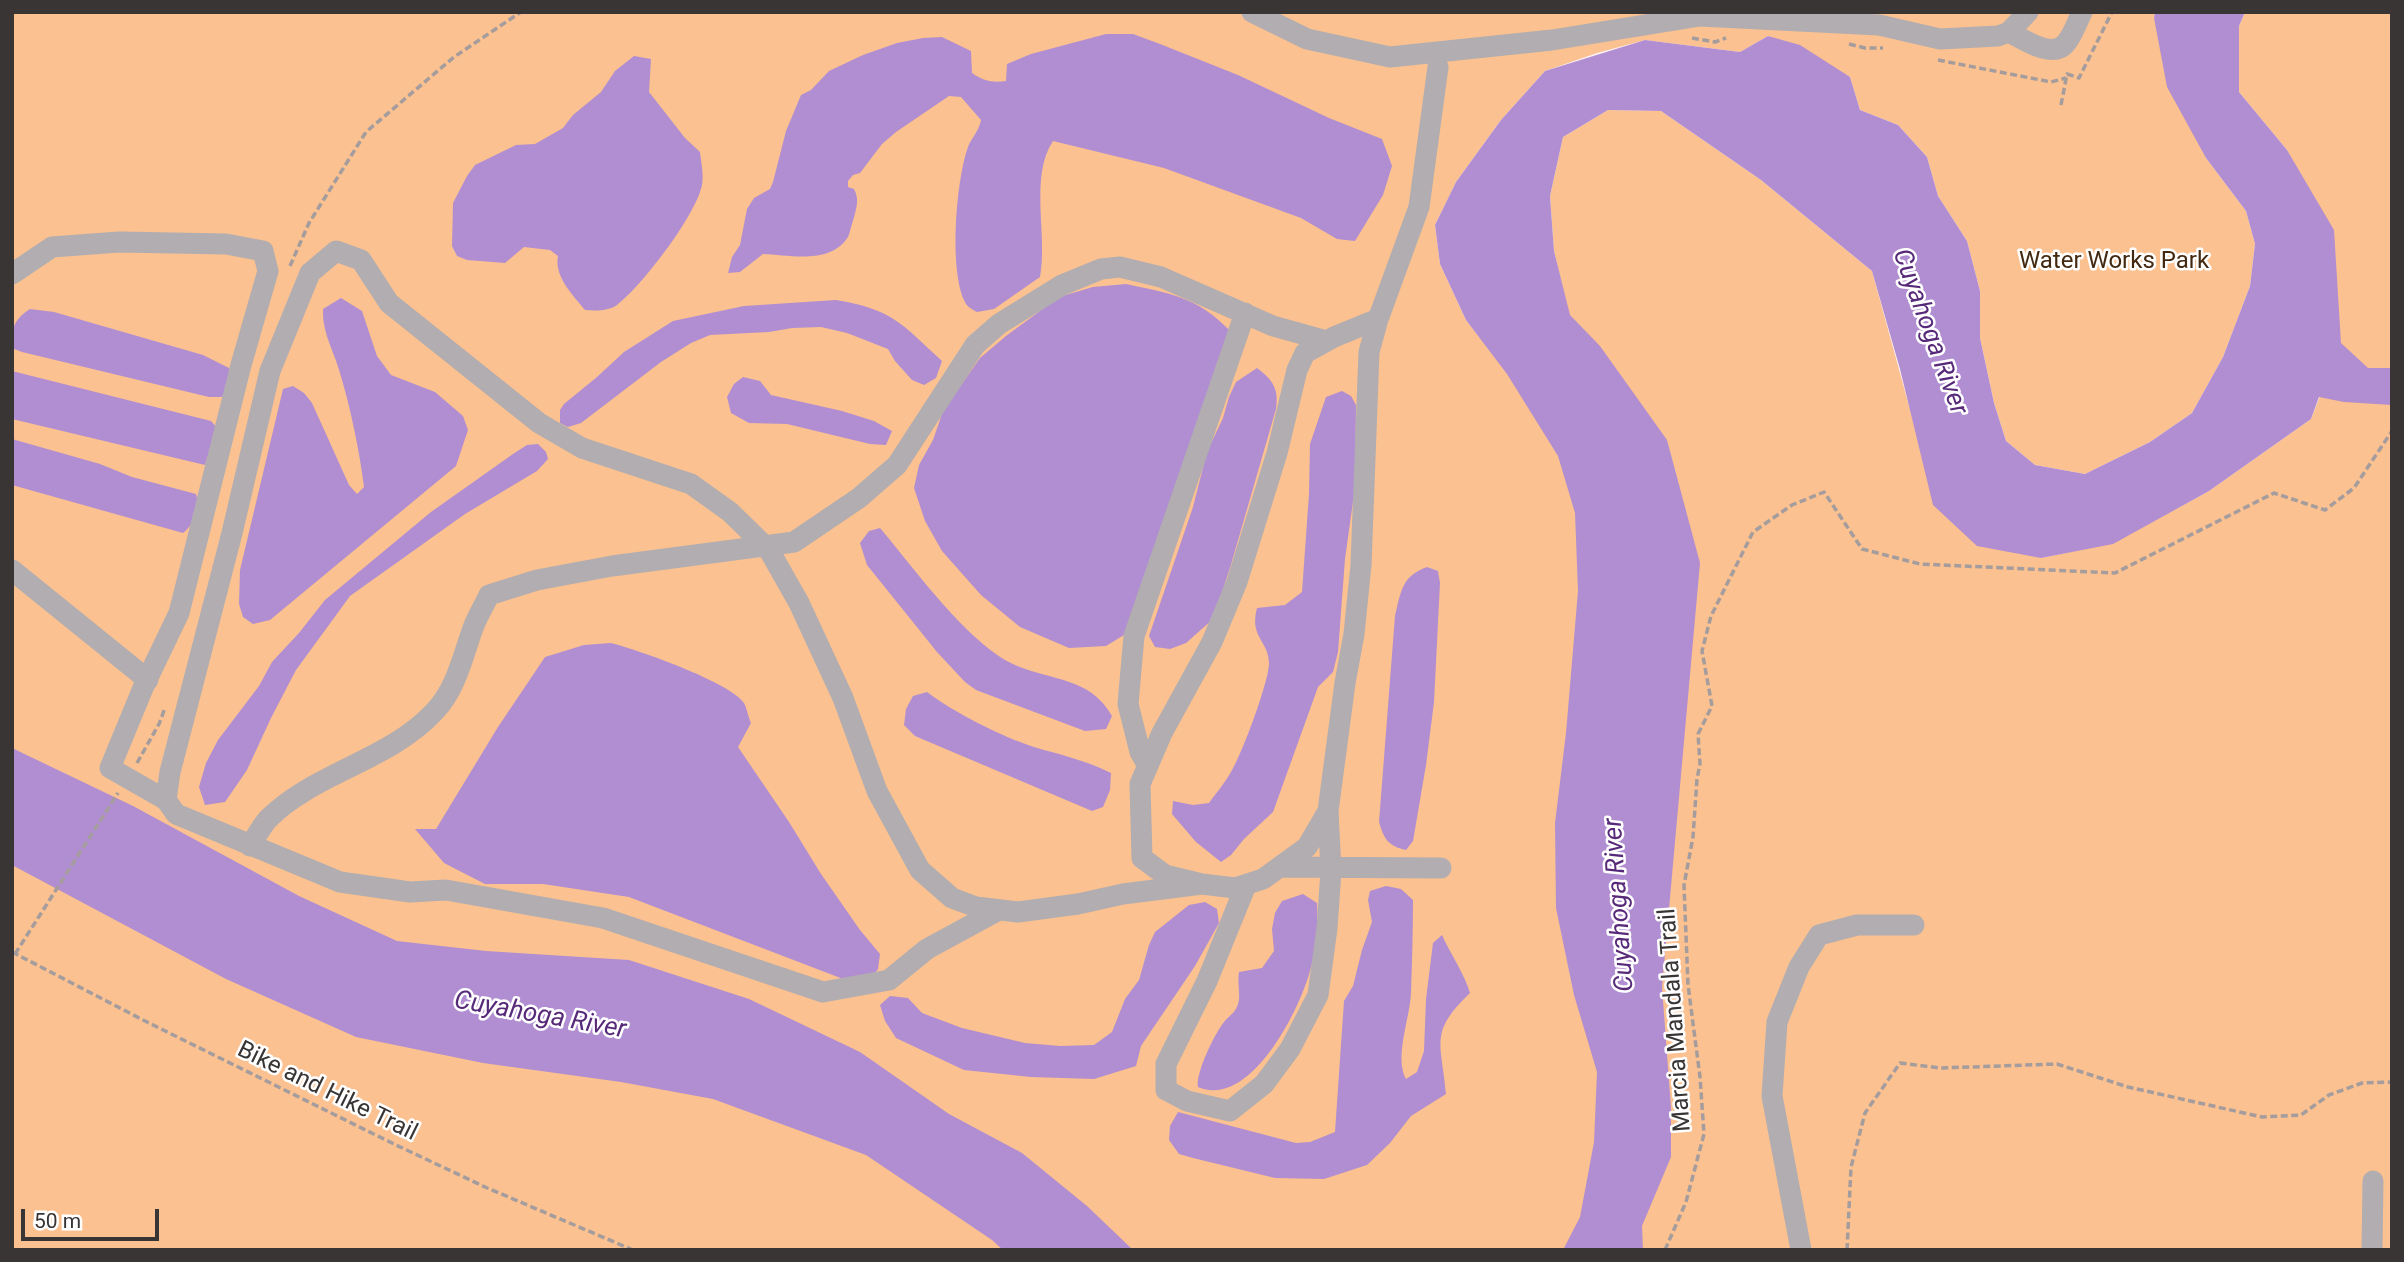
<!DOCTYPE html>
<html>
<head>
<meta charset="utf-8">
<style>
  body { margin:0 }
  #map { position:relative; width:2404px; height:1262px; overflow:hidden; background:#fdf0f2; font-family:Roboto,sans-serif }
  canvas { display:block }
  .frame { position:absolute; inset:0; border:14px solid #393535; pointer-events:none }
  .scale { position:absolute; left:21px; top:1209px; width:138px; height:32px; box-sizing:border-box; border:4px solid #393535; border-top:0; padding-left:9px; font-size:21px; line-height:24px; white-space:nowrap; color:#393535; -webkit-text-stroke:5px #fff; paint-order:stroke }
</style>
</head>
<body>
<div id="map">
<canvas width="2404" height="1262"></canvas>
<div class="frame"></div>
<div class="scale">50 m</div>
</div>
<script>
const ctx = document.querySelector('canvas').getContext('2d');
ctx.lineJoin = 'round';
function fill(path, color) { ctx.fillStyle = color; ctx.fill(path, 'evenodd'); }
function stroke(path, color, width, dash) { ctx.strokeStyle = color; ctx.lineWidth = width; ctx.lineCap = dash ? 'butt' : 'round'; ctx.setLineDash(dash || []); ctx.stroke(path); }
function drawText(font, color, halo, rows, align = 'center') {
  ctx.font = font + ' Roboto,sans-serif'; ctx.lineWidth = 5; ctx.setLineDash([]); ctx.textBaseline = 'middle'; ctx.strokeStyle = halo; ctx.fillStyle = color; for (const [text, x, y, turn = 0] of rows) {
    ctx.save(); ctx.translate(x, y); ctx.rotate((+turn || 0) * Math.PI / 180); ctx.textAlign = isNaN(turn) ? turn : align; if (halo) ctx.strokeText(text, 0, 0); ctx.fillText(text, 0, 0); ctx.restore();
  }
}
fill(new Path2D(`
  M12,12H2155L2154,18L2206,158L2246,211L2255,244L2250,286L2223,357L2192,413L2150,442L2085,474L2035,465L2006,441L1994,403L1980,338V291L1967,241L1938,196L1927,157L1898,125L1860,110L1850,77L1768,36L1740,52L1645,40L1597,53L1545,71L1501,120L1456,182L1435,225L1440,264L1466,320L1508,374L1569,315L1554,251L1550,196L1563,137L1608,110L1661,111L1761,180L1872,271L1915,428L2041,558L2113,543L2209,491L2311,419L2341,343L2287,150L2239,92V26L2245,12H2392V1250H12Z`), '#fbc190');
fill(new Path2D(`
  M2155,12H2245L2239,26V92L2287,150L2334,230L2341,343L2368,368H2392V405L2344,402L2319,397L2311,419L2209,491L2113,544L2041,558L1977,546L1933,505L1900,369L1872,271L1761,180L1661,111L1608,110L1563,137L1550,196L1554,251L1570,315L1600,346L1667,440L1700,563L1662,987L1671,1108V1157L1642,1226L1643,1250H1563L1580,1217L1594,1142L1597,1072L1574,995L1556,908L1555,823L1566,733L1578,591L1575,513L1558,456L1507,374L1466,320L1440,264L1435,225L1456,182L1501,120L1545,71L1645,40L1740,52L1768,36L1800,45L1850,77L1860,110L1898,125L1927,157L1938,196L1967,241L1980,291V338L1994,403L2006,441L2035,465L2085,474L2150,442L2192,413L2223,357L2250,286L2255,244L2246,211L2206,158L2167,87L2154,18Z
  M1106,34H1133L1160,44L1238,75L1329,118L1382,139L1392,166L1383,195L1355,241L1337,239L1301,218L1164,168L1053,141C1029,177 1048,235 1040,277L994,309L977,312C972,309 967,307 965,302C949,270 956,184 967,150C970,139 979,132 981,120L961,97L949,96L896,132L882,144L860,173L853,175L848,181V187L854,189C860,200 856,209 853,221C851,226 850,233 848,237C830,265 790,255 763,254L740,272L728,273L732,257L740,245L747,209L754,198L770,189L773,182L786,131L801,95L811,90L829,71L863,55L897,43L923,38L942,37L971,51L972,73C984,81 992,83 1006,81L1007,64L1031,54Z
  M634,56L651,59L649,92L685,138L700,152C701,162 704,175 702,185C696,215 642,286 617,305C608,311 596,311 585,310C573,295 554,277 558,256L550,250L524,247L505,263L467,260L457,256L452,246L453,203L467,176L475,165L516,145L535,144L563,128L573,115L601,92L615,71Z
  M1126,284C1168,293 1198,297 1229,330L1124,635L1106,646L1069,648L1020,627L981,595L942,551L925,521L914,488L919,465L933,440L943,411L980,358L1006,336L1059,297L1093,287Z
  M341,298L362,311L377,356L391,375L435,392L463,416L468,430L456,466L270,620L253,624L243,617L239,604L240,570L283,389L293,386L304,393L312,403L349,485L357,494L364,487C359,449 351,410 340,373C334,351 322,333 323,309Z
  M836,300C892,309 902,324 942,361L936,378L924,385L912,380L895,361L888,349L847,333L821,327L792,328L769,332L710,335L691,343L661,362L581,423L568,427L560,423V410L564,404L597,377L624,352L673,321L744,306Z
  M30,309L54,312L203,355L229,368L231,381L222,397H209L22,352L12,348C12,328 13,320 30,309Z
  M1257,368C1273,380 1279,389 1276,409L1230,568L1213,619L1186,643L1170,649L1155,647L1149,636L1193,507L1207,452L1223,418L1229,397L1236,382Z
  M12,371L211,421L217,428L205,465L12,419Z
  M743,377L760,381L771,395L842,411L874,421L892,431L886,445L870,444L787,424L749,423L731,413L727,397L734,384Z
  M1342,391L1351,396L1356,405L1355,487L1345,559L1338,652L1333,672L1318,687L1273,812L1244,839L1231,855L1221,862L1196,842L1172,814L1173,801L1193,805L1209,803C1216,793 1225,783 1231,772C1242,754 1268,684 1269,664C1269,640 1249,638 1257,608L1285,605L1302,592L1309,494L1310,444L1326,397Z
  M12,439L100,464L132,477L196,494C200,507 195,524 183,533L12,485Z
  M538,444L546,452L548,459L537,471L465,514L350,596L296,670L271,718L247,770L225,802L205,805L199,787L206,763L218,740L259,686L272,662L299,633L325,600L431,512L513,454L527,445Z
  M880,528C914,568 968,644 1015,665C1052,681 1090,677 1112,716L1106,729L1085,731L976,690L965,682L937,652L867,565L860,543L869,531Z
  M1427,567L1438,571L1440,583L1434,702L1426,765L1413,841L1406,850C1388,846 1384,839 1379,822L1395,616C1401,591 1402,576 1427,567Z
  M611,643C638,650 730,682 744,703C747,708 748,717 751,723L738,747L789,822L821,874L860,930L880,954L878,969L870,979L851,982L629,897L543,884H485L444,863L415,829H436L498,727L545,657L584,645Z
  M927,692C955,713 1000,736 1034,747C1061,755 1085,760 1111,773L1110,790L1103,807L1092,811L915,736L904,725L906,709L913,696Z
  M12,748L133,806L299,896L397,941L486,951L629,960L749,999L860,1052L949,1114L1022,1153L1087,1206L1133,1250H1003L992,1240L866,1155L713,1099L621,1082L483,1063L356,1037L226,979L12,865Z
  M1386,886L1401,889L1413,900C1413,931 1412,962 1411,993C1410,1018 1394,1057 1406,1079L1417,1072L1424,1051L1426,999L1433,943L1442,935C1451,955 1464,973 1470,993C1428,1033 1442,1043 1446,1094L1411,1116L1390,1143L1367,1165L1324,1179L1275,1178L1193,1158L1179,1154L1169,1140L1170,1126L1178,1112L1296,1143L1310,1142L1335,1132L1344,1001L1353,986L1362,950L1372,922L1368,900L1370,891Z
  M1303,894L1317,903C1318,923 1317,946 1311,967C1302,1006 1251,1110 1198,1087C1195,1074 1215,1033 1224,1022C1229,1016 1236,1012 1238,1004C1241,997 1237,983 1239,972L1262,968L1274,951L1272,929L1275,913L1282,901Z
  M1205,902L1217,909L1219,923L1195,966L1141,1046L1136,1066L1094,1079L1031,1077L964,1070L896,1038L885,1021L880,1005L890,996L908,998L922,1013L962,1028L1025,1043L1060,1046L1094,1045L1112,1032L1125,999L1139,980L1149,945L1155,932L1189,905Z`), '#b08ed1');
stroke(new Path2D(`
  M1692,38L1715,42L1726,38
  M1849,44L1865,48H1883
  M1938,60L2051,82L2066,78
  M2061,105L2067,74L2079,78L2112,12
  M290,266L309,223L366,132L454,57L521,12
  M137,763L159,724L165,708
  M12,952L145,1021L396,1145L485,1187L633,1250
  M15,954L118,793
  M1665,1250L1686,1202L1704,1134L1700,1077L1688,985L1684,885L1693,837L1697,779L1700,764L1698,734L1712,706L1702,651L1711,616L1753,532L1792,505L1824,492L1862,549L1920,564L2115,573L2274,493L2325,510L2354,488L2392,431
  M1847,1250L1851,1167L1865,1113L1900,1063L1940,1068L2057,1064L2128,1087L2262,1117L2301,1115L2329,1095L2362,1083L2392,1082`), '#a59c9d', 3.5, [7, 3.5]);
stroke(new Path2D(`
  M1252,12L1307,39L1390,57L1552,40L1700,16L1879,25L1940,39L1998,36L2009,32L2028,12
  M2009,32C2023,39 2053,60 2066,43C2073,35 2077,22 2082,12
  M12,274L52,247L119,242L226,244L263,251L268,271L241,365L179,613L143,688L110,768L166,800
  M1378,319L1334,337L1305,353L1297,370L1277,453L1237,582L1212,642L1162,733L1140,784L1142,858L1165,875L1202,884L1235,888L1263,879L1307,847L1328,811L1345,683L1354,634L1361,565L1369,352L1378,319L1380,314L1419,207L1438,67
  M12,570L148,680
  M1148,766L1140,752L1128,704L1134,636L1245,313
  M250,846C256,837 261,827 268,819C315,772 389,761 435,711C456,689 463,656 473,628C477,617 484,606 489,595L537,580L612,566L794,542L859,498L897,465L975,345L999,324L1062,285L1101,269L1120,267L1161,277L1273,326L1327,341
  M1280,867L1441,868
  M1246,885L1207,981L1166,1064V1090L1187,1101L1230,1111L1264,1084L1290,1049L1318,995L1327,928L1331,871L1328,811
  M997,911L927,949L889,980L823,992L603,918L446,890L410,892L340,882L176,814L166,800L170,772L232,533L270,371L310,273L336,251L361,260L389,303L539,423L582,448L691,484L730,512L769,550L799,603L843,698L877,791L920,870L952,898L976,907L1018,912L1078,904L1123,894L1202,884
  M1801,1250L1772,1096L1777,1022L1799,967L1819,935L1857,925H1914
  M2372,1250L2373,1181`), '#b1adb0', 21);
drawText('24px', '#432911', '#fff', [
  ["Water Works Park",2114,262]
]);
drawText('24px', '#393535', '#fff', [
  ["Marcia Mandala Trail",1676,1020,-94],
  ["Bike and Hike Trail",327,1092,26]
]);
drawText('italic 26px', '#572a79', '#fff', [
  ["Cuyahoga River",1929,332,70],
  ["Cuyahoga River",1620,905,-94],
  ["Cuyahoga River",540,1016,10]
]);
</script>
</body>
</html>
